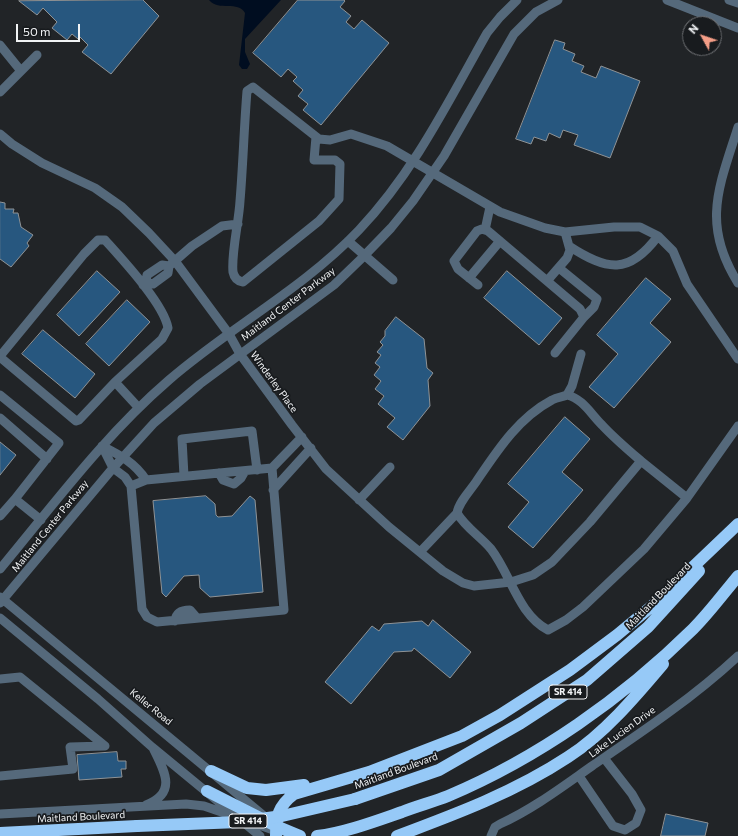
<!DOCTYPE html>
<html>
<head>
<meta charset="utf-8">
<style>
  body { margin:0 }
  #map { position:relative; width:738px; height:836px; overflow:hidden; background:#212427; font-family:Commissioner,sans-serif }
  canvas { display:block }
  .north { position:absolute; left:682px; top:16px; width:40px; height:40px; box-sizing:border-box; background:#181b1e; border:1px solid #6f7174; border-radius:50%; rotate:310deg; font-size:11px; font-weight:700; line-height:16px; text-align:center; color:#f1f3f5 }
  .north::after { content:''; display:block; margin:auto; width:14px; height:18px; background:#f49e87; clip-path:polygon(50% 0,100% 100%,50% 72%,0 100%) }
  .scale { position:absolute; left:16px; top:24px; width:64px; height:18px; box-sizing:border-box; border:2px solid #f1f3f5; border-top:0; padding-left:5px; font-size:12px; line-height:14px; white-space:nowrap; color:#f1f3f5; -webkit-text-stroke:3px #181b1e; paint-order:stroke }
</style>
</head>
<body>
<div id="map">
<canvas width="738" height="836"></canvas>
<div class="north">N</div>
<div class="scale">50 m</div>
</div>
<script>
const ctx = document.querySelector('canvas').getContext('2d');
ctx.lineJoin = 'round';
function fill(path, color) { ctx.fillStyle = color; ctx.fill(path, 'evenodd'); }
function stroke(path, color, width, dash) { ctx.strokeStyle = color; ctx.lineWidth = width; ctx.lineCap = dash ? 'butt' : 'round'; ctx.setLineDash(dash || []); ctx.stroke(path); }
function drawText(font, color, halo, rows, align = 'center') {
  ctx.font = font + ' Commissioner,sans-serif'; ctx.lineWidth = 3.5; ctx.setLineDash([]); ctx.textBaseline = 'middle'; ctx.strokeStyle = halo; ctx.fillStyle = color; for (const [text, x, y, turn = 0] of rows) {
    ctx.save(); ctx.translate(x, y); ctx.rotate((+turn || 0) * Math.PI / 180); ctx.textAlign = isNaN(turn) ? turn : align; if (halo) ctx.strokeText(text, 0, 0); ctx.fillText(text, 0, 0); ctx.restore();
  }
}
fill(new Path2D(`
  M209,0H281L245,39V52L250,64L247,69H242L239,65L245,13C238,0 219,12 209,0Z`), '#000d20');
const building = new Path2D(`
  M143,0L159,16L111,74L82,52L88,45L80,37L78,39L72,34L67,40L52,28L57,22L43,8L37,15L19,1Z
  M298,0H344L345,1L340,7L351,16L346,22L354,29L362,20L389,43L321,125L303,110L308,104L298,96L303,90L293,81L297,77L288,69L281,77L253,53Z
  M555,40L565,43L563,49L575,54L572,61L584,66L581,72L596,78L601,66L640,81L610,158L574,145L578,135L563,130L560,138L549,133L546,141L534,137L531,144L516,139Z
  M0,202L5,203V209H14L13,213H18L21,227L33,235L27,243L29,246L11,267L0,259Z
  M97,271L120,292L79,336L57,315Z
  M507,271L562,318L539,345L484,298Z
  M646,278L671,299L650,323L671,342L614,408L589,387L618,354L597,335Z
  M127,300L150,322L109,366L86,344Z
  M396,317L424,339L427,368L433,373L428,380L430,406L403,440L387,427L395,418L378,404L384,396L375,389L381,381L374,375L380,367L375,363L381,355L377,352L383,345L380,342L385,336V331Z
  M43,330L95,374L75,398L22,354Z
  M565,417L590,439L562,472L583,490L533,548L508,527L529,502L508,484Z
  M0,442L16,455L0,475Z
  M206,496L215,504L216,515L218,517L232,516L250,496L255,500L263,592L210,597L200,588L199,575L184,576L166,597L162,593L153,501Z
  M433,620L471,652L450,678L414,648L412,651L394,652L351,704L325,682L372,626L379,631L384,624L422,621L428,626Z
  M117,752L118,761H126V769H121L122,777L79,780L77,755Z
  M666,814L708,823L705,836H661Z`);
fill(building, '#27577f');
stroke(building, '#8f9396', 1);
stroke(new Path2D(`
  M667,0L738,28
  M729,0L738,3
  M0,45L21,71
  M0,92L37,55
  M738,127C719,187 701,224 738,283
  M0,134L12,144L42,163L95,188L122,207L149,233L175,261L229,334L240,354L292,425L326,469L389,527L443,571L463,583L474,586L511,582L533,575L552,562L590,522L641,461C627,449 614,438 602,425C590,413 583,399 567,395
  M316,137L314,160H335L340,164L339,199L319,221L243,282C237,281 234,277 233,272C231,254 239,221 240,201C243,165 244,128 247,91L253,87L319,139L330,140L351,134L387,146L500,212L545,228L565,232L614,227H640L658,236L673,251L687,284L738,359
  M485,230L490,207
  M348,241L393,280
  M569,246C607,271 629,275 658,236
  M559,268L597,299L594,307L583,318
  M469,278L500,241
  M547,281L580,309L584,317L555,353
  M146,282L153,284L168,273L169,266L192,246L222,226L238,224
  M143,285L146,282L147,275L162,265L169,266
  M478,285L458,269L454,261L477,231L482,229L488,231L547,281L567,258L570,250L565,232
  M581,354L572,386L567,395C562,397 557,397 552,400C518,418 497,451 476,482C469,492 459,502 457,513C465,527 481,537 491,549C511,575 518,614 548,630L566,620L583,607L644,549L687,498L738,426
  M115,382L162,339L168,328C164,304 122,259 105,240H98L84,254L1,355V358L76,421L79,420L115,382L138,407
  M0,395L59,443L15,499
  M0,418L47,459
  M102,446L113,468L125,477L131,486L142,609L147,617L157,622L284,610L272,468L146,480L131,486
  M102,446C120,455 135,463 146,480
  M641,461L687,498
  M272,468L302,437
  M219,473L223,480L234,484L241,478L245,471
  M184,476L182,439L252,431L257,470
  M273,490L311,448
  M359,500L390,467
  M0,516L15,499L41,520
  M420,552L457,513
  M0,569C54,504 105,435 169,380C230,327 303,289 359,230C414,172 448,102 487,33L500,17L517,0
  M0,597L264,816
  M0,603L113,468L154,423L200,384L334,285L362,258L391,228L413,201L444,156L514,34L536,12L558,0
  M0,618L98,699L152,747L260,836
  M175,621C176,612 182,610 190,610L197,618
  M0,679L20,677L105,746L70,747L73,769L0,776
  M579,776L613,826L625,830L636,823L641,810L632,794L604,758
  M146,805C177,793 165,772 154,750
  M0,814L186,804L204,806L233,816
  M248,821L276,831
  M491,836L495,827L500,824C533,809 562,787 592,766C642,732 694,697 738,656`), '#55697b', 9);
stroke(new Path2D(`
  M211,771L247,788L266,790L304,785
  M207,791L276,826L300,836
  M355,799L439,770L521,723L587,680L648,627L699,571
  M0,833L137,826
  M276,836C276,817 278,806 294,794L369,772L462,736L500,715L570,670L617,635L652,606L738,524
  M317,836C344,833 376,821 402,812C417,806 433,802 448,796C538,758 623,698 693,629C709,613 723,594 738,576
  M397,836C456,814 515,792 568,757C604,734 636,696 663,664`), '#96c9f7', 12);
stroke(new Path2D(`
  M137,826L239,822L282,816L355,799`), '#96c9f7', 12);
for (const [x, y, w] of [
  [568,692,38],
  [248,821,38]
]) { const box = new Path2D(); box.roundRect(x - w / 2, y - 7, w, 14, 3); ctx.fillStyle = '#181b1e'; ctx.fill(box); stroke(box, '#f1f3f5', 1); }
drawText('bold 9px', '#f1f3f5', null, [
  ["SR 414",568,692],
  ["SR 414",248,821]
]);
drawText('10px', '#f1f3f5', '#181b1e', [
  ["Maitland Center Parkway",288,304,-37],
  ["Winderley Place",274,382,54],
  ["Maitland Center Parkway",50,526,-51],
  ["Maitland Boulevard",658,596,-46],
  ["Keller Road",151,707,39],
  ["Lake Lucien Drive",622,732,-36],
  ["Maitland Boulevard",396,771,-20],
  ["Maitland Boulevard",81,817,-3]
]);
</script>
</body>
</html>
